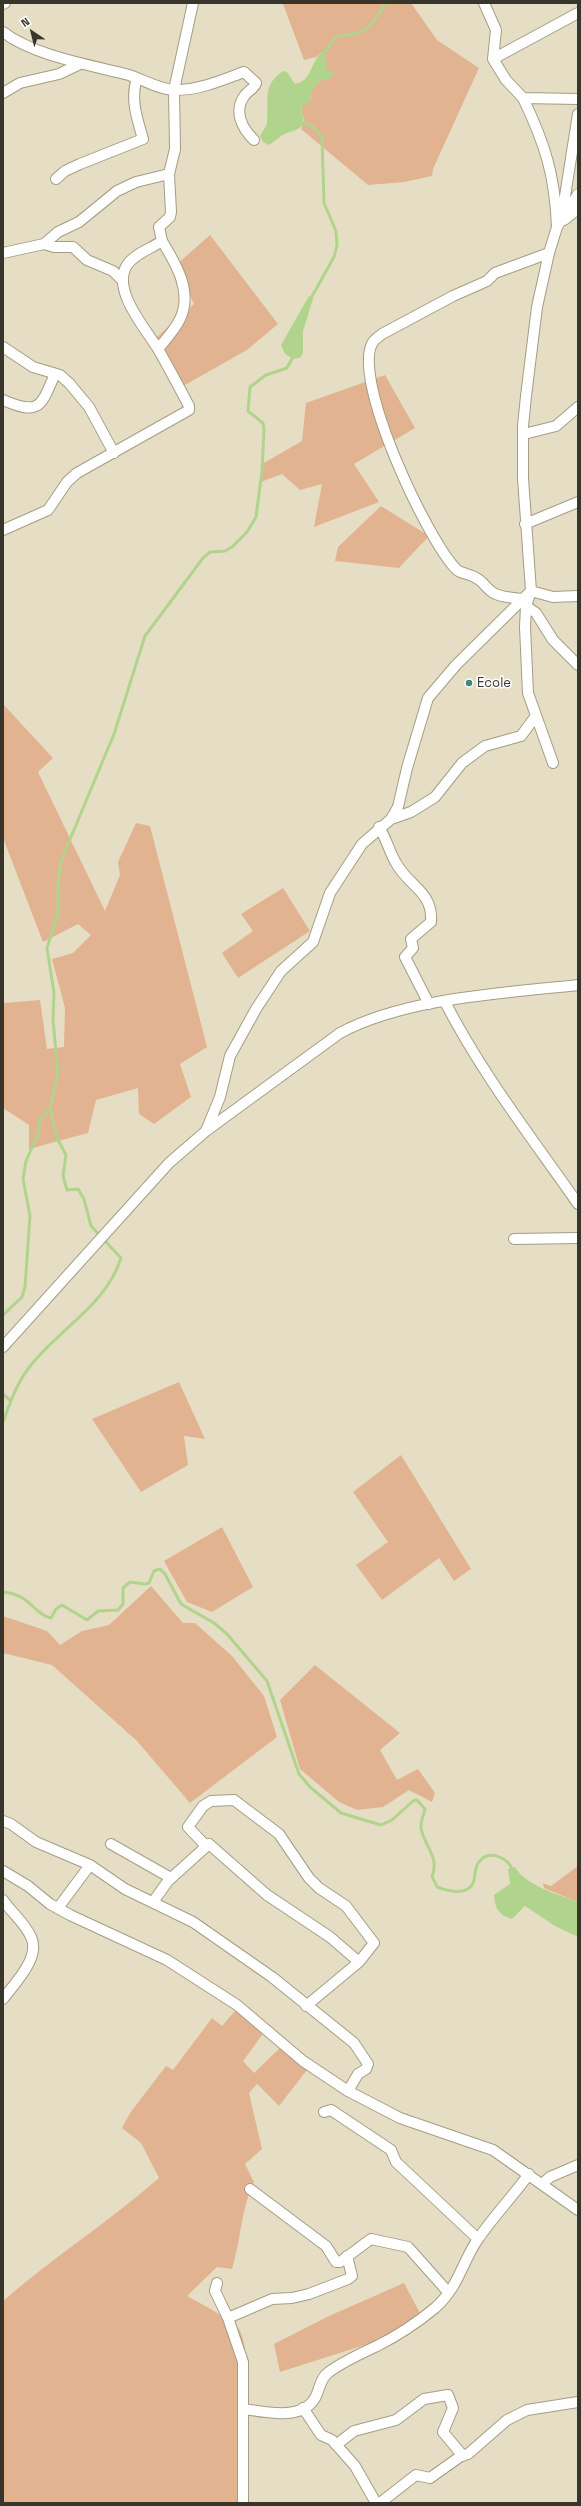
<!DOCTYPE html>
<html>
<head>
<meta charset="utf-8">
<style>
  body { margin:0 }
  #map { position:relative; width:581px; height:2506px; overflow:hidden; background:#e6dec4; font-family:"Space Grotesk",sans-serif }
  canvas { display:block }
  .frame { position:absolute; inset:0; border:4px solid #38352b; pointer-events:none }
  .north { position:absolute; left:12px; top:12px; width:40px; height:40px; -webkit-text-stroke:3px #fff; paint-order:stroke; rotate:325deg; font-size:11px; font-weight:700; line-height:16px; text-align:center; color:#38352b }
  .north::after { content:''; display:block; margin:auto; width:14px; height:18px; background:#38352b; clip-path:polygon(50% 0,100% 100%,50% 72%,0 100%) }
</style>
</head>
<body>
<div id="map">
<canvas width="581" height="2506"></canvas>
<div class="frame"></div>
<div class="north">N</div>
</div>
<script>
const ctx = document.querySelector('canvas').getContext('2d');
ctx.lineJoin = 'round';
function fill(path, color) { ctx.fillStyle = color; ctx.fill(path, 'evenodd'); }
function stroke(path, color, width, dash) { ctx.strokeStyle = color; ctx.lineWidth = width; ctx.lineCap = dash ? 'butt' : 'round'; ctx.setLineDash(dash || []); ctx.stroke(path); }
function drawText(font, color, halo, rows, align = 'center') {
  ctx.font = font + ' "Space Grotesk",sans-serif'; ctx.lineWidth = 3; ctx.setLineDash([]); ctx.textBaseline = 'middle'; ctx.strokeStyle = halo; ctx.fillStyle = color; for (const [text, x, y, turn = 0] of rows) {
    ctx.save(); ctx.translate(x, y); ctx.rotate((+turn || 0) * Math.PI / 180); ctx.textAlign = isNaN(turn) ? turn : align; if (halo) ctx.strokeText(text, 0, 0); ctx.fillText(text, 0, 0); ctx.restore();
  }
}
fill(new Path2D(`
  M284,3H411L437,40L479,68L433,169L432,176L404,182L368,185L301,129L304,121L301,107L310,101L313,87L323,79L326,55L322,52L316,57L304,60L283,4Z
  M210,235L278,324L247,350L176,390L149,344L194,304L176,265Z
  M385,375L415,428L354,464L379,502L314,527L322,484L300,490L282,474L261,482L262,464L302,441L306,403Z
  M381,506L429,536L399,568L335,561L338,547Z
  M3,704L53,758L38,772L105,911L120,875L118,862L136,823L150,826L207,1047L180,1064L191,1097L154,1124L139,1114L138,1088L96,1100L88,1133L29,1149V1125L3,1108V1003L40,1000L47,1049L64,1047L65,1008L52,959L73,953L91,935L78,924L43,942L3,838Z
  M283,888L310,931L238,978L222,953L253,931L241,914Z
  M179,1382L205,1439L184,1436L188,1465L141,1492L92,1419Z
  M401,1455L471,1569L454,1581L439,1558L382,1600L356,1565L388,1542L353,1492Z
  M222,1527L253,1587L212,1612L187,1602L164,1561Z
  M151,1586L183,1623H195L232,1656L264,1696L277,1737L190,1803L137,1741L52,1665L3,1653V1616L47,1631L60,1645L82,1631L109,1625Z
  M315,1665L400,1733L380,1750L397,1780L418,1769L435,1793L432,1802L409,1790L383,1807L357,1810L339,1802L300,1769L280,1700Z
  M578,1866V1902L544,1888L543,1883L551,1886Z
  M240,2005L268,2027L243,2061L254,2073L284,2044L307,2070L279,2106L257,2084L249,2093L262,2149L245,2164L254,2182C241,2209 241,2240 232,2269L217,2267L187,2296C198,2302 234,2321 239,2329C255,2356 245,2467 244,2503H3V2301C53,2257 109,2222 159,2178L141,2143L122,2128L130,2113L166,2066L173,2070L212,2018L222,2026Z
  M404,2283L421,2315L374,2342L280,2372L274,2344L329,2316Z`), '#e2b391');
fill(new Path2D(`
  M322,52L326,55V68L334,73L330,79C316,79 312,89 310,101L301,107C305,125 305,128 287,133C281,135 274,142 269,145L263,142L260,136C262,132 267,126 267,122C269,99 262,85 283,71L287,72L295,84C313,80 310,62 322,52Z
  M309,296L313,299L303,331V353L300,358L293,359L285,354L281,345Z
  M515,1867C526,1886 558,1894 578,1902V1937L555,1926L525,1906L512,1919C498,1915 495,1908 494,1895L510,1884L508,1869Z`), '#b1d48c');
stroke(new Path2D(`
  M322,56L336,37C368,33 368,30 386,3
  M301,122L312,126L322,137L324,203L336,231L337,245L334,257L310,300
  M3,1315L22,1297L25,1287L30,1216L23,1179L26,1161L38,1134L40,1119L50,1109
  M3,1394L11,1401
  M3,1422C10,1403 16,1385 28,1369C57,1330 106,1306 121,1258L91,1226L84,1199L78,1189L67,1190L63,1176L66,1155L57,1138L50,1109L58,1073L53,1020L54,993L47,948L58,914V882L61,861L114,734L145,636L203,558L210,552L225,551L232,547L247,532L256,517L262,471L264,429L263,423L248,411L250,387L266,375L287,368L294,355
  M3,1592C32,1595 33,1614 51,1618L56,1609L62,1605L87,1620L98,1611L118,1610L123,1604V1588L130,1582L145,1584L149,1583L154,1571L160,1569L165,1574L181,1604L214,1623L227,1634L267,1681L299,1774L310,1787L341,1813L381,1825L392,1820L413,1801L417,1800L425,1809C424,1814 420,1823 421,1828C424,1846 440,1857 432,1876L437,1887C448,1891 470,1897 474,1880C475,1874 475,1866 479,1862C489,1849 508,1857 513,1871`), '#b1d48c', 3);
const minor = new Path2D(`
  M484,3L496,30L493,59L506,80L523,98L578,99
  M3,4L5,3
  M3,32C34,56 91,65 129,75C144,80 160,90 176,90C200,90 222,80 244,72L256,83C254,89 249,90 245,95C233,111 242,128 254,140
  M493,59L578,13
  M3,93L20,83L59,74L80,64
  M523,98C545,144 555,175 557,227
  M56,179L65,171L80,164L143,139C137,118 130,99 137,78
  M562,215L578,114
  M564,220L578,209
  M44,244L54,247H73L87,260L113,271L122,280
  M3,253L44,244L58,232L79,222L117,191L136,182L169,174
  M3,347L33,367L60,375L69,383L89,407L114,453
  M158,349C165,340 175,330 180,319C193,292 176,264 162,241
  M3,400C40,416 41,406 55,374
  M524,434L556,426L578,407
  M525,524L578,502
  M3,530L48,510L67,482L77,473L189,410V406C179,387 169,368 158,349C146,329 111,290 127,265C134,254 152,248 162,241L159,227L170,217L171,212L169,174L175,149L174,90L193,3
  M521,599C512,597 500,598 492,592C486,588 483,581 476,578C471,574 462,574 457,570C428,542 350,377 373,342C375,339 380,336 382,334L453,296L487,281L495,273L549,253
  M526,606L536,613L553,640L578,665
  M553,763L528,693L525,627L526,606L531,591L553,597L578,596
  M391,819L411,812L435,797L462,763L485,746L521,736L535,717
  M379,827C387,840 389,851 396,863C409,887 433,891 431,922L411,939L413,948L405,957L429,1004
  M445,1002C482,1074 532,1138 578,1204
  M206,1131L220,1097L230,1056L256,1009L281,971L313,942L330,893L362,844L391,819L398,807L407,768L428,698L456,665L531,591L523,478V426L526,396L537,307L549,253L557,227L578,194
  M514,1239L578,1238
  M3,1347L169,1163L206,1131L340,1033C405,998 504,993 578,985
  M3,1821L11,1824L36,1842L90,1865L125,1889L193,1922L272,1977L354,2043L368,2064L366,2069L358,2074L348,2091
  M111,1844L171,1878
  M205,1845L188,1827L203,1806L211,1801L234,1800L279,1834L309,1878L319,1888L346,1906L374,1943L359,1962L306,2006
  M3,1871L28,1886L50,1904L70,1915L167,1960L237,2005L303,2061L348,2091L400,2118L493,2150L578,2210
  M3,1900C11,1912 25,1923 31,1937C41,1957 15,1983 3,1999
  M153,1902L168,1881L209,1844L267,1895L330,1937L359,1962
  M58,1908L90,1865
  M324,2112L331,2110L391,2150L396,2162L478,2239
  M542,2184L550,2177L578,2165
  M250,2189L326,2246L336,2262H340L371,2239L408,2247L448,2292
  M217,2283L215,2291L228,2318L243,2362V2503
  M228,2318L272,2299L292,2298L309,2294L348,2279L352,2276L347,2256
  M303,2408L321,2435L332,2440L355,2466L376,2503
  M244,2409C265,2412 302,2421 315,2398C320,2389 320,2378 329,2372C344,2361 360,2354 377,2346C397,2336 418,2322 435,2308C459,2287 462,2262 478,2239C494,2216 513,2196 529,2174
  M336,2445L354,2431L396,2420L424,2399L448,2395L453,2408L443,2432L463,2456
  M380,2503L416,2475L430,2478L461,2456L468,2454L507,2420L527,2410L578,2402`);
stroke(minor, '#a49d84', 12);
stroke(minor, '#fff', 10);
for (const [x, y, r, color] of [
  [469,683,4,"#41877e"]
]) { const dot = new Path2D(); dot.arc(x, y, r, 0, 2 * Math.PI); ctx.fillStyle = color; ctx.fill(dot); stroke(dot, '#fff', 1.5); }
drawText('13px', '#38352b', '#fff', [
  ["Ecole",477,683]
], 'left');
</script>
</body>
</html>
